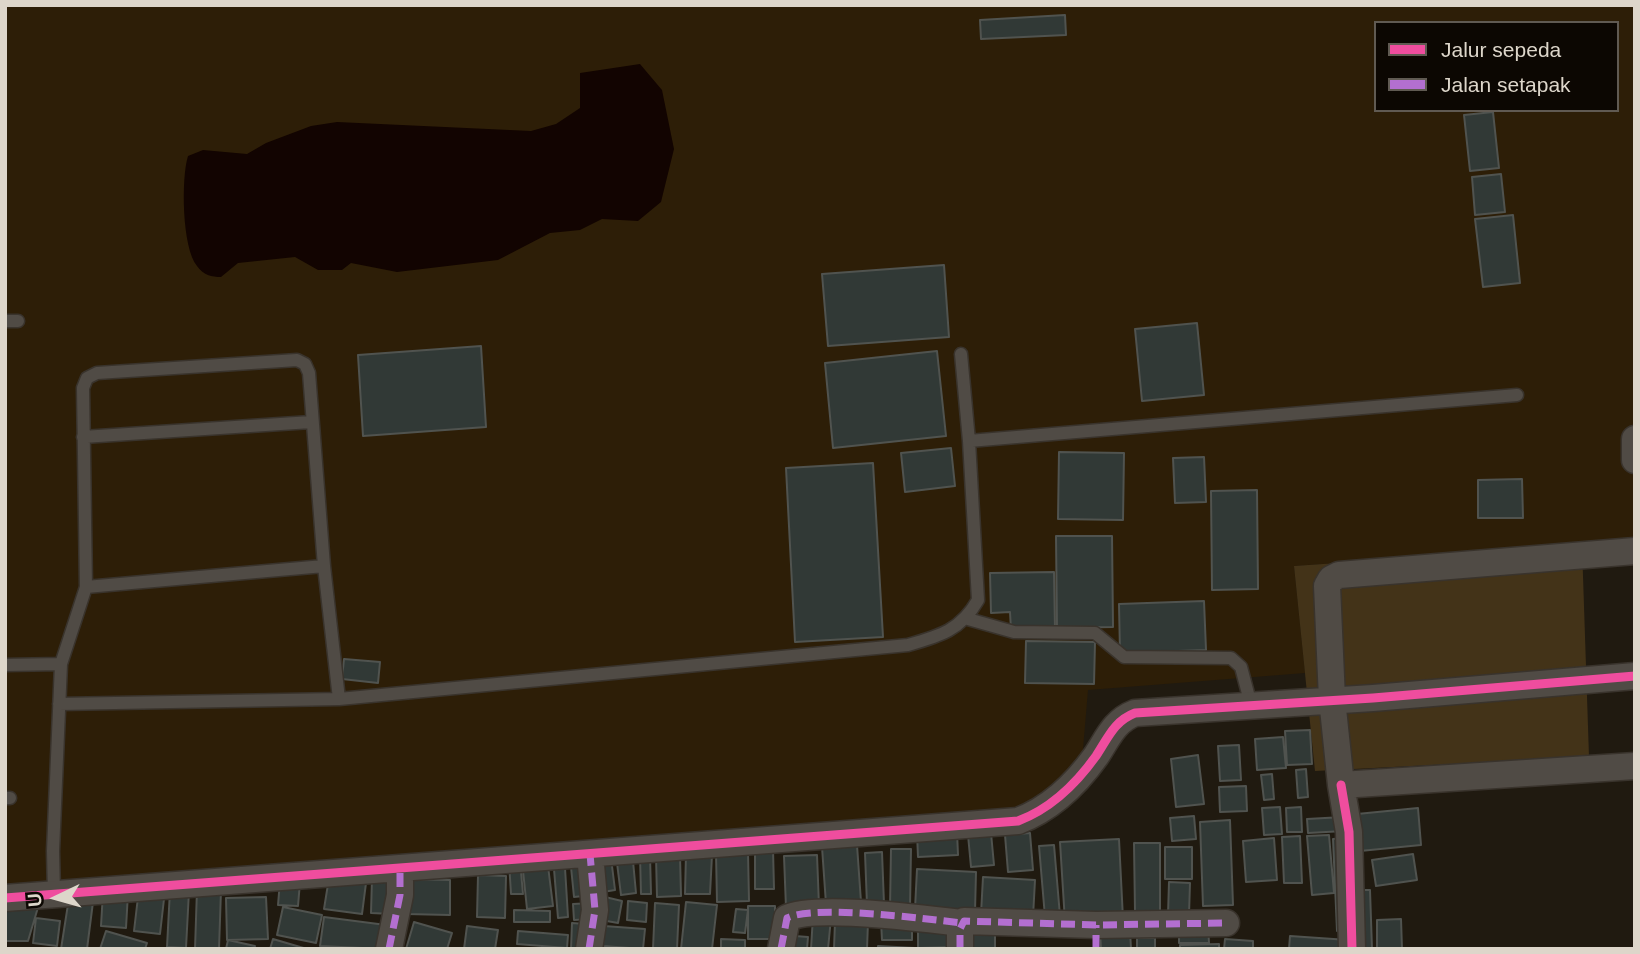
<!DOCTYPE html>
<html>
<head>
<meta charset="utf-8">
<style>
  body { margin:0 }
  #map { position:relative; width:1640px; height:954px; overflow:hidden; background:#201a10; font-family:Helvetica,sans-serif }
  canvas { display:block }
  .frame { position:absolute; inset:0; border:7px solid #ddd6ca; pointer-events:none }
  .legend { position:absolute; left:1374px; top:21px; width:245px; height:91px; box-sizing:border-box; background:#0c0702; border:2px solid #605a52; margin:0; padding:9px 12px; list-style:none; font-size:21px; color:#ddd6ca }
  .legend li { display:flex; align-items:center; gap:14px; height:35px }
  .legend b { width:35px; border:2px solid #605a52 }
  .north { position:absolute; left:21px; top:863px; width:70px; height:70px; -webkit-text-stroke:5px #0c0702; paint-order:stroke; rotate:265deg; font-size:19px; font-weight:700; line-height:28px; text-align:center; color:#ddd6ca }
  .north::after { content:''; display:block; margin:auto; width:24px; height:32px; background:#ddd6ca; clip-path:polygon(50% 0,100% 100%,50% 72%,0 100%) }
</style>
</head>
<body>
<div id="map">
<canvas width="1640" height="954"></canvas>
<div class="frame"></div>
<ul class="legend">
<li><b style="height:9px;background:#ef4d9e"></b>Jalur sepeda</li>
<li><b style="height:9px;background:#b36fd0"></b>Jalan setapak</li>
</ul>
<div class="north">U</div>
</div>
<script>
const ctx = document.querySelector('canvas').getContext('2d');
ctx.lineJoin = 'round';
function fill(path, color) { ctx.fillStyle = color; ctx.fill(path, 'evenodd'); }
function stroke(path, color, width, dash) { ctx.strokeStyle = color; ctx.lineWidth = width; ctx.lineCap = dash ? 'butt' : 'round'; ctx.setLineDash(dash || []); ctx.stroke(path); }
fill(new Path2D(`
  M5,5H1635V542L1294,566L1305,673L1088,690L1081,773L1015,815L5,887ZM1376,23H1617V110H1376Z`), '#2d1e07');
fill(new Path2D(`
  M1582,546L1589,757L1315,771L1294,566Z`), '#433318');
fill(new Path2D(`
  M640,64L662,90L674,149L661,202L638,221L602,219L580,230L550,233L498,260L397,272L351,263L342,270H318L295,257L238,263L221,277C212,277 203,275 197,266C182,248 181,178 188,156L203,150L247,154L266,143L311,126L337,122L531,131L556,124L580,108V73Z`), '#120401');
const building = new Path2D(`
  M1065,15L1066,35L981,39L980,20Z
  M1493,112L1499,168L1470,171L1464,115Z
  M1501,174L1505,212L1475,215L1472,177Z
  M1513,215L1520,283L1483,287L1475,219Z
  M944,265L949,337L828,346L822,274Z
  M1197,323L1204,395L1142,401L1135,329Z
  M481,346L486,427L363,436L358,355Z
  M937,351L946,436L833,448L825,363Z
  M951,448L955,486L905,492L901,453Z
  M1059,452L1124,453L1123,520L1058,519Z
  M1204,457L1206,502L1175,503L1173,458Z
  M873,463L883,637L795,642L786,468Z
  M1522,479L1523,518H1478V480Z
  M1257,490L1258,589L1212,590L1211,491Z
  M1056,536H1112L1113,627L1057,628Z
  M1054,572L1055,630H1011L1010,612L991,613L990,573Z
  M1204,601L1206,650L1120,653L1119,604Z
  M1026,641L1095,642L1094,684L1025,683Z
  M344,659L380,662L378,683L342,679Z
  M1310,730L1312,764L1287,765L1285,731Z
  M1283,737L1286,768L1257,770L1255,739Z
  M1239,745L1241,780L1220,781L1218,746Z
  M1198,755L1204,804L1176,807L1171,759Z
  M1306,769L1308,797L1298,798L1296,770Z
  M1272,774L1274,799L1264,800L1261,775Z
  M1246,786L1247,811L1220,812L1219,787Z
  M1280,807L1282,834L1264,835L1262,808Z
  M1301,807L1302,832H1287L1286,808Z
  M1418,808L1421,845L1360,851L1357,814Z
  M1194,816L1196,839L1172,841L1170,818Z
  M1343,817L1344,831L1308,833L1307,819Z
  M1230,820L1233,905L1203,906L1200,822Z
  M957,832L958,855L918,857L917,833Z
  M991,833L994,865L971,867L968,835Z
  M1030,833L1033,870L1008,872L1005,835Z
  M1329,835L1334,893L1312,895L1307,836Z
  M1300,836L1302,883H1284L1282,837Z
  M1274,838L1277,880L1246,882L1243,841Z
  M1346,838L1350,931H1337L1333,839Z
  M1119,839L1123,919L1065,922L1060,842Z
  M1134,843H1160V913L1135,912Z
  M857,845L861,902L826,904L822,847Z
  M1054,845L1060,916L1045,917L1039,846Z
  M1165,847H1192V879H1165Z
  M755,849H773L774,889H755Z
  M891,849H911L910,908H890Z
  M748,852L749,901L717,902L716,853Z
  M882,852L884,904L867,905L865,853Z
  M686,854L712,855L710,894H685Z
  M1413,854L1417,880L1376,886L1372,860Z
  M650,855L651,894H641L640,856Z
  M680,855L681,896L657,897L656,856Z
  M817,855L819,906L786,908L784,856Z
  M547,858L553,906L527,909L522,861Z
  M611,858L615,890L603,892L598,859Z
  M520,861L523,894H511L509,862Z
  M633,861L636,893L621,895L617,863Z
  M590,865L593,895L574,897L571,867Z
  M565,868L568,917L558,918L554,869Z
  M917,869L976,872L975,912L915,909Z
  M478,875L506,876L505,918L477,917Z
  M983,877L1035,880L1033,917L981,914Z
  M329,878L366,883L362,914L324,909Z
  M372,878L393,879L392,914L371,913Z
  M406,879L450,880V915L406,914Z
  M280,881L300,882L298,906L278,905Z
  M1169,882L1190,883L1189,915H1168Z
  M197,889L221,890L219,949H195Z
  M170,890L189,891L186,948L167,947Z
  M1356,890H1370L1372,949H1357Z
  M103,892L128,893L126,928L101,926Z
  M138,897L164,899L160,934L134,931Z
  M266,897L268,939L227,940L226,898Z
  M605,897L622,901L618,923L601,920Z
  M69,898L93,902L87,949H61Z
  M628,901L647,903L646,922L627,920Z
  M686,902L717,905L712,949H681Z
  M592,903L593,919L574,920L573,904Z
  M655,903L679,905L677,949H653Z
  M39,904L28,941H5V905Z
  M748,906H775V939H748Z
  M283,907L322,915L316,943L277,935Z
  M736,909L748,910L745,933L733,932Z
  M514,910L550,911V922H514Z
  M813,916L831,918L828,949H811Z
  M324,917L386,925L384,949L320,946Z
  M36,918L60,921L57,946L33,943Z
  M1401,919L1402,949H1377V920Z
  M835,921L868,922L867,949H834Z
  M881,921H912V940H882Z
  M414,922L452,933L447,949H406Z
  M951,922V947L918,948V923Z
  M963,922H995V949H964Z
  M572,923L585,924L584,949H571Z
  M1208,925L1209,943H1179V926Z
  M467,926L498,930L495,949H464Z
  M604,926L645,929L643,949L603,946Z
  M1130,930L1131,949H1101L1100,931Z
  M106,931L147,943L145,949H100Z
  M518,931L568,935L567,948L517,944Z
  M795,936L808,937L807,949H794Z
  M1290,936L1348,940L1347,949H1289Z
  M1137,938H1155V949H1137Z
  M273,939L307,949H270Z
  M721,939L745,940V949H721Z
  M1225,939L1253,941V949H1224Z
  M228,940L255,946L254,949H226Z
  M1219,944V949H1180V945Z
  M878,946L915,948V949H878Z`);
fill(building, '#313936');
stroke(building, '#50534f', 2);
const lane = new Path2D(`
  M5,321H18
  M961,354L969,441
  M83,437L311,422
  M86,587L83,388L87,378L97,373L297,360L305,364L309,373L324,566L339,699
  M968,619L1014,632L1095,633L1124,657L1231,658L1241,667L1251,705
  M5,665L61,664
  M59,704L339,699L908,645C940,636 961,630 978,600L969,441L1517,395
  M5,798H10
  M54,894L53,851L61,664L86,587L324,566`);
const street = new Path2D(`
  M1635,439V460
  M1635,551L1339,575L1331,579L1327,586L1332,699L1341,785L1635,766
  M1341,785L1349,832L1352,949
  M5,898L1018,821C1050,809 1076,784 1096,756C1108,738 1114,721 1135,713L1373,698L1635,676
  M389,949L400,895V868
  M589,949L595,910L590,854
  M781,949L787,918C815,904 926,919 962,923
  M960,949V929L964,921L1096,925L1226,923`);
stroke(lane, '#39332c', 15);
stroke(street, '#39332c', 29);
stroke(lane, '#504b45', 12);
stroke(street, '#504b45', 26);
stroke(new Path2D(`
  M389,949L400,895V868
  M589,949L595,910L590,854
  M781,949L787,918C815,904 926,919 962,923
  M960,949V929L964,921L1096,925L1226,923
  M1096,949V925`), '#b36fd0', 7, [14, 7]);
stroke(new Path2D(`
  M1341,785L1349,832L1352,949
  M5,898L1018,821C1050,809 1076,784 1096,756C1108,738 1114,721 1135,713L1373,698L1635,676`), '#ef4d9e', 9);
</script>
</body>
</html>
